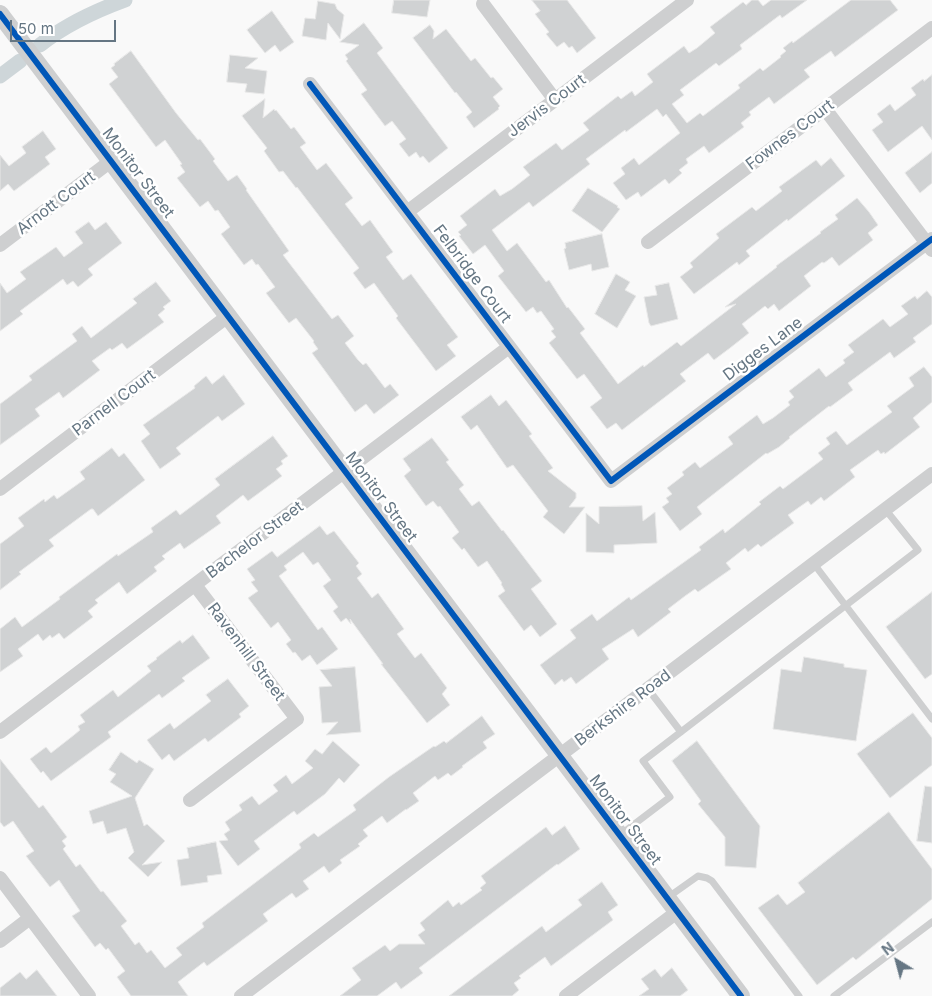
<!DOCTYPE html>
<html>
<head>
<meta charset="utf-8">
<style>
  body { margin:0 }
  #map { position:relative; width:932px; height:996px; overflow:hidden; background:#f9f9f9; font-family:Inter,sans-serif }
  canvas { display:block }
  .north { position:absolute; left:872px; top:936px; width:50px; height:50px; -webkit-text-stroke:4px #fff; paint-order:stroke; rotate:323deg; font-size:14px; font-weight:700; line-height:20px; text-align:center; color:#657683 }
  .north::after { content:''; display:block; margin:auto; width:18px; height:22px; background:#657683; clip-path:polygon(50% 0,100% 100%,50% 72%,0 100%) }
  .scale { position:absolute; left:10px; top:20px; width:106px; height:22px; box-sizing:border-box; border:2px solid #657683; border-top:0; padding-left:6px; font-size:15px; line-height:18px; white-space:nowrap; color:#657683; -webkit-text-stroke:4px #fff; paint-order:stroke }
</style>
</head>
<body>
<div id="map">
<canvas width="932" height="996"></canvas>
<div class="north">N</div>
<div class="scale">50 m</div>
</div>
<script>
const ctx = document.querySelector('canvas').getContext('2d');
ctx.lineJoin = 'round';
function stroke(path, color, width, dash) { ctx.strokeStyle = color; ctx.lineWidth = width; ctx.lineCap = dash ? 'butt' : 'round'; ctx.setLineDash(dash || []); ctx.stroke(path); }
function fill(path, color) { ctx.fillStyle = color; ctx.fill(path, 'evenodd'); }
function drawText(font, color, halo, rows, align = 'center') {
  ctx.font = font + ' Inter,sans-serif'; ctx.lineWidth = 5; ctx.setLineDash([]); ctx.textBaseline = 'middle'; ctx.strokeStyle = halo; ctx.fillStyle = color; for (const [text, x, y, turn = 0] of rows) {
    ctx.save(); ctx.translate(x, y); ctx.rotate((+turn || 0) * Math.PI / 180); ctx.textAlign = isNaN(turn) ? turn : align; if (halo) ctx.strokeText(text, 0, 0); ctx.fillText(text, 0, 0); ctx.restore();
  }
}
stroke(new Path2D(`
  M40,45C65,25 95,11 125,0
  M0,76L20,61`), '#ced6d9', 15);
const building = new Path2D(`
  M394,0H430L427,17L392,13Z
  M532,0H567L596,38L577,53L572,46L569,48L564,42L557,47L546,34L549,32L535,14L540,11Z
  M752,0H758L763,6L771,0H807L782,18L780,15L740,45L742,49L719,66L716,63L680,90L684,95L672,104L687,123L700,113L703,116L740,88L738,85L760,68L763,71L781,57L780,56L786,51L783,48L792,41L793,43L851,0H890L898,10L835,57L831,51L804,70L810,77L774,104L769,97L749,112L751,115L741,123L744,127L709,153L704,146L686,159L688,163L679,170L682,173L669,184L665,179L641,197L638,192L626,200L613,183L625,174L621,168L634,158L639,165L680,133L666,114L663,117L657,109L626,132L625,130L586,159L590,164L533,207L529,202L492,230L507,251L517,243L546,282L549,280L567,308L568,307L585,329L580,333L618,384L643,365L644,367L677,342L681,346L736,304L725,307L777,267L776,266L821,233L820,232L838,219L835,215L857,198L869,212L878,225L868,233L873,240L839,266L832,257L824,263L822,262L804,276L811,286L779,311L774,304L768,309L765,306L742,324L749,333L730,348L714,360L708,353L680,374L686,381L622,430L616,423L607,429L590,407L602,398L584,374L577,379L549,343L556,337L551,331L554,329L541,311L537,313L533,307L526,312L498,276L504,271L485,245L473,254L459,236L461,235L458,232L467,225L460,216L495,189L500,196L512,189L530,175L523,167L556,143L562,150L589,130L583,123L618,96L621,99L632,91L635,96L653,82L647,74L684,46L689,53L697,48L715,33L710,27L743,2L746,5Z
  M318,1L335,4L337,9L344,15L340,39L328,23L326,40L302,36L305,18L315,19Z
  M272,11L294,42L280,52L275,45L265,53L247,30Z
  M364,23L383,48L377,53L448,148L429,163L423,156L420,158L416,152L409,157L399,144L406,139L392,121L385,126L361,94L367,90L346,61L348,59L345,55L359,45L340,42Z
  M430,25L434,31L433,39L446,29L471,61L475,58L491,78L493,77L503,89L493,97L500,106L498,108L499,109L474,128L466,117L472,112L456,92L455,93L413,38Z
  M131,51L176,113L198,140L200,139L215,159L213,161L228,181L237,175L247,189L246,190L289,251L283,255L332,319L338,315L354,336L345,343L358,360L363,365L366,363L385,388L390,384L399,395L374,414L366,404L355,412L312,353L318,349L313,342L314,341L296,318L289,323L266,293L275,287L258,264L256,265L252,259L244,265L221,234L230,227L218,210L215,211L208,201L200,207L177,178L185,172L180,165L182,164L165,140L156,147L109,84L118,77L111,68L115,65L114,64Z
  M230,55L258,58L245,68L267,71L264,94L245,92L247,84L227,82Z
  M932,75V140L922,126L888,152L872,130L883,122L877,114L890,104L895,111L916,95L911,88L923,79L924,81Z
  M265,99L263,118L274,109L275,111L276,110L291,129L294,127L306,143L300,147L317,170L326,163L353,198L345,204L362,226L370,220L393,252L386,257L403,280L411,274L458,337L447,345L456,356L436,371L396,318L398,316L374,283L365,289L353,273L359,268L297,187L296,188L283,171L279,172L264,151L267,148L242,116Z
  M43,131L56,149L45,157L50,164L14,191L8,184L0,191V155L9,166L26,153L22,147Z
  M932,152V183L920,193L905,173Z
  M831,158L845,176L788,221L787,219L746,251L750,256L739,265L737,262L694,294L680,277L693,267L690,263L719,238L716,234L752,207L756,211L782,191L779,187L816,160L821,166Z
  M588,188L618,206L617,207L620,209L602,232L572,211Z
  M89,222L95,230L106,222L122,243L88,269L93,275L78,287L73,281L67,285L63,279L20,311L23,314L0,331V283L7,293L26,279L20,272L56,247L64,257L83,243L75,232Z
  M602,234L609,267L592,271L591,264L569,270L564,249L566,248L565,243Z
  M616,274L630,282L625,290L636,296L617,328L595,314Z
  M156,282L171,301L163,307L165,309L158,315L164,322L127,349L122,343L112,350L110,348L92,361L100,370L63,398L59,392L35,409L40,416L0,445V404L32,380L29,376L77,341L72,334L82,326L91,338L137,303L133,299Z
  M669,283L678,319L651,326L649,323L644,297L657,295L655,286Z
  M927,291L932,297V324L913,338L916,342L894,358L890,352L848,383L853,390L830,407L829,406L789,437L790,438L779,447L767,454L766,453L697,507L702,514L680,531L662,507L669,502L666,498L672,494L667,488L684,475L682,472L695,462L700,468L733,444L728,437L757,415L763,424L773,418L790,405L788,402L794,397L789,391L819,368L826,377L845,363L843,360L854,352L848,345L883,319L890,327L908,314L901,306L915,296L917,299Z
  M924,367L932,377V402L913,418L920,427L885,454L884,452L881,454L878,450L850,470L855,477L824,501L821,497L811,505L808,501L788,515L794,523L761,547L758,544L748,552L745,548L726,563L731,569L698,592L695,589L685,596L668,609L671,612L638,637L633,629L602,649L609,659L576,684L571,677L564,682L562,679L555,685L540,665L576,638L570,630L592,614L597,621L629,597L631,600L701,550L699,547L723,529L725,533L761,504L759,502L780,486L783,489L823,459L818,453L830,444L826,438L836,431L847,445L892,412L887,406L914,386L909,378Z
  M224,375L245,404L222,421L218,416L176,448L181,454L160,469L141,441L150,434L143,425L195,388L194,386L206,376L212,384Z
  M491,395L499,406L506,400L532,434L529,436L553,468L548,471L576,493V498L569,507H585L564,534L543,517L548,511L513,465L507,468L477,425L471,430L461,417Z
  M273,436L288,456L281,461L283,464L276,469L282,476L248,501L243,495L216,516L221,523L184,549L180,543L162,556L165,559L154,567L157,571L127,594L119,582L95,600L98,603L88,611L93,617L64,639L59,633L52,638L50,635L43,641L38,634L18,649L23,656L0,672V629L15,617L22,627L60,599L59,597L117,554L118,556L153,532L151,528L176,510L180,515L220,485L215,479Z
  M432,438L449,460L446,462L464,485L459,489L472,506L479,501L502,531L503,530L542,581L531,589L557,624L540,637L531,625L524,631L498,596L505,591L501,584L502,583L487,561L478,567L464,548L462,550L452,538L459,532L440,506L438,507L433,501L426,506L404,476L411,470L403,459Z
  M112,448L119,457L124,453L145,480L98,516L93,509H91L49,540L54,546L19,572L21,574L0,590V544L24,526L18,518L44,499L45,502L54,495L57,499L85,479L80,472Z
  M642,506L643,521L655,512L657,543L614,545V553L586,552V513L599,524V507Z
  M320,526L327,535L334,531L359,563L356,566L362,574L357,578L372,598L378,593L404,629L397,634L415,658L421,653L447,688L442,694L450,705L427,723L381,664H383L350,619L351,624L346,618L341,622L333,611L338,607L323,586L331,580L318,562L313,565L303,552L284,566L287,570L279,576L318,630L322,627L338,649L317,665L310,655L302,661L295,652L293,653L286,644L291,640L278,622L271,628L248,598L258,591L251,582L255,580L247,569L272,551L277,557Z
  M932,592V674L925,679L886,627Z
  M193,635L210,658L182,678L185,681L162,698L159,694L108,732L111,737L51,781L43,771L41,773L30,759L46,747L51,753L74,735L80,730L78,726L85,722L80,715L113,690L118,697L151,671L147,666L157,659L156,658L180,640L182,643Z
  M804,657L844,664V667L867,670L856,741L773,729L781,669L801,672Z
  M355,667L361,732L326,735L338,722L322,723L319,687L332,686L320,670Z
  M228,679L249,706L239,714L241,717L208,742L205,738L174,761L169,754L162,760L147,740L170,723L174,729L211,701L206,695Z
  M913,713L932,738V765L890,798L857,754Z
  M482,716L495,734L483,742L487,748L462,766L463,767L451,776L448,773L438,780L435,776L413,793L419,801L406,810V809L387,823L382,816L363,830L368,836L358,844L360,846L340,860L342,863L329,873L324,866L303,881L309,889L296,898L292,893L263,914L268,921L207,966L204,962L178,982L188,996H131L117,977L125,971L108,948L106,950L100,943L95,947L72,916L80,911L59,880L50,887L26,856L34,851L13,821L4,827L0,822V759L39,808L43,805L67,837L62,841L66,846L63,849L76,867L80,864L101,892L103,891L127,921L121,926L135,945L139,942L147,953L151,950L165,968L182,955L176,948L204,927L202,923L301,848L299,844L314,833L318,837L356,810L353,805L389,777L434,746L435,747L444,741L446,743Z
  M333,741L360,765L344,783L339,778L325,794L297,815L294,811L254,841L260,849L238,866L219,841L228,840L224,834L230,830L225,822L242,810L239,805L252,796L259,805L278,791L273,785L286,775L292,784L313,768L305,761L315,749L322,754Z
  M697,741L760,826L756,868L725,866V837L698,804L701,801L672,761Z
  M121,752L137,763L139,760L154,769L135,798L144,826L147,824L165,841L142,865L162,862L148,877L128,858L134,852L126,828L107,834L103,821L93,824L89,811L132,796L110,782L116,774L109,770Z
  M925,786L932,787V843L917,841Z
  M889,812L932,869V899L856,960L853,957L817,985L758,908L778,894L787,905L805,892L798,883Z
  M565,826L580,849L558,865L557,864L419,968L423,973L401,989L396,982L377,996H340L361,980L352,968L385,945L390,951L399,944H425L418,935L425,930L420,923L448,900L453,907L459,902L461,905L482,890L480,888L486,883L481,876L546,827L552,835Z
  M216,842L222,874L207,876L208,882L181,886L177,860L189,858L187,848Z
  M602,882L618,905L608,912L613,920L551,966L545,957L519,976L521,978L514,983L519,990L512,996H449L542,926L546,932L582,905L578,900Z
  M672,968L688,990L680,996H639L649,989L641,979L655,969L661,977Z
  M37,970L57,996H0V988L20,972L26,979Z`);
fill(building, '#d0d2d3');
stroke(building, '#e8e8e8', 1);
stroke(new Path2D(`
  M814,564L932,719
  M648,689L681,732
  M620,835L670,797L643,761L918,550L885,509
  M667,898L698,876L707,878L712,881L799,996
  M834,996L932,922`), '#cecfd0', 7);
stroke(new Path2D(`
  M483,4L555,100
  M310,84L611,481L932,239
  M825,109L932,250
  M407,212L687,0
  M648,242L932,28
  M0,245L111,161
  M0,489L228,316
  M0,732L509,347
  M190,800L297,719L195,585
  M0,878L89,996
  M0,941L30,918
  M241,996L932,474
  M566,996L677,912`), '#cecfd0', 14);
stroke(new Path2D(`
  M0,14L741,996`), '#cecfd0', 18);
stroke(new Path2D(`
  M0,14L741,996
  M310,84L611,481L932,239`), '#0057b8', 6);
drawText('16px', '#657683', '#fff', [
  ["Jervis Court",547,106,-37],
  ["Fownes Court",790,135,-37],
  ["Monitor Street",138,173,53],
  ["Arnott Court",56,203,-37],
  ["Felbridge Court",472,274,53],
  ["Digges Lane",763,349,-37],
  ["Parnell Court",114,403,-37],
  ["Monitor Street",381,497,53],
  ["Bachelor Street",255,540,-37],
  ["Ravenhill Street",246,652,53],
  ["Berkshire Road",623,708,-37],
  ["Monitor Street",625,820,53]
]);
</script>
</body>
</html>
